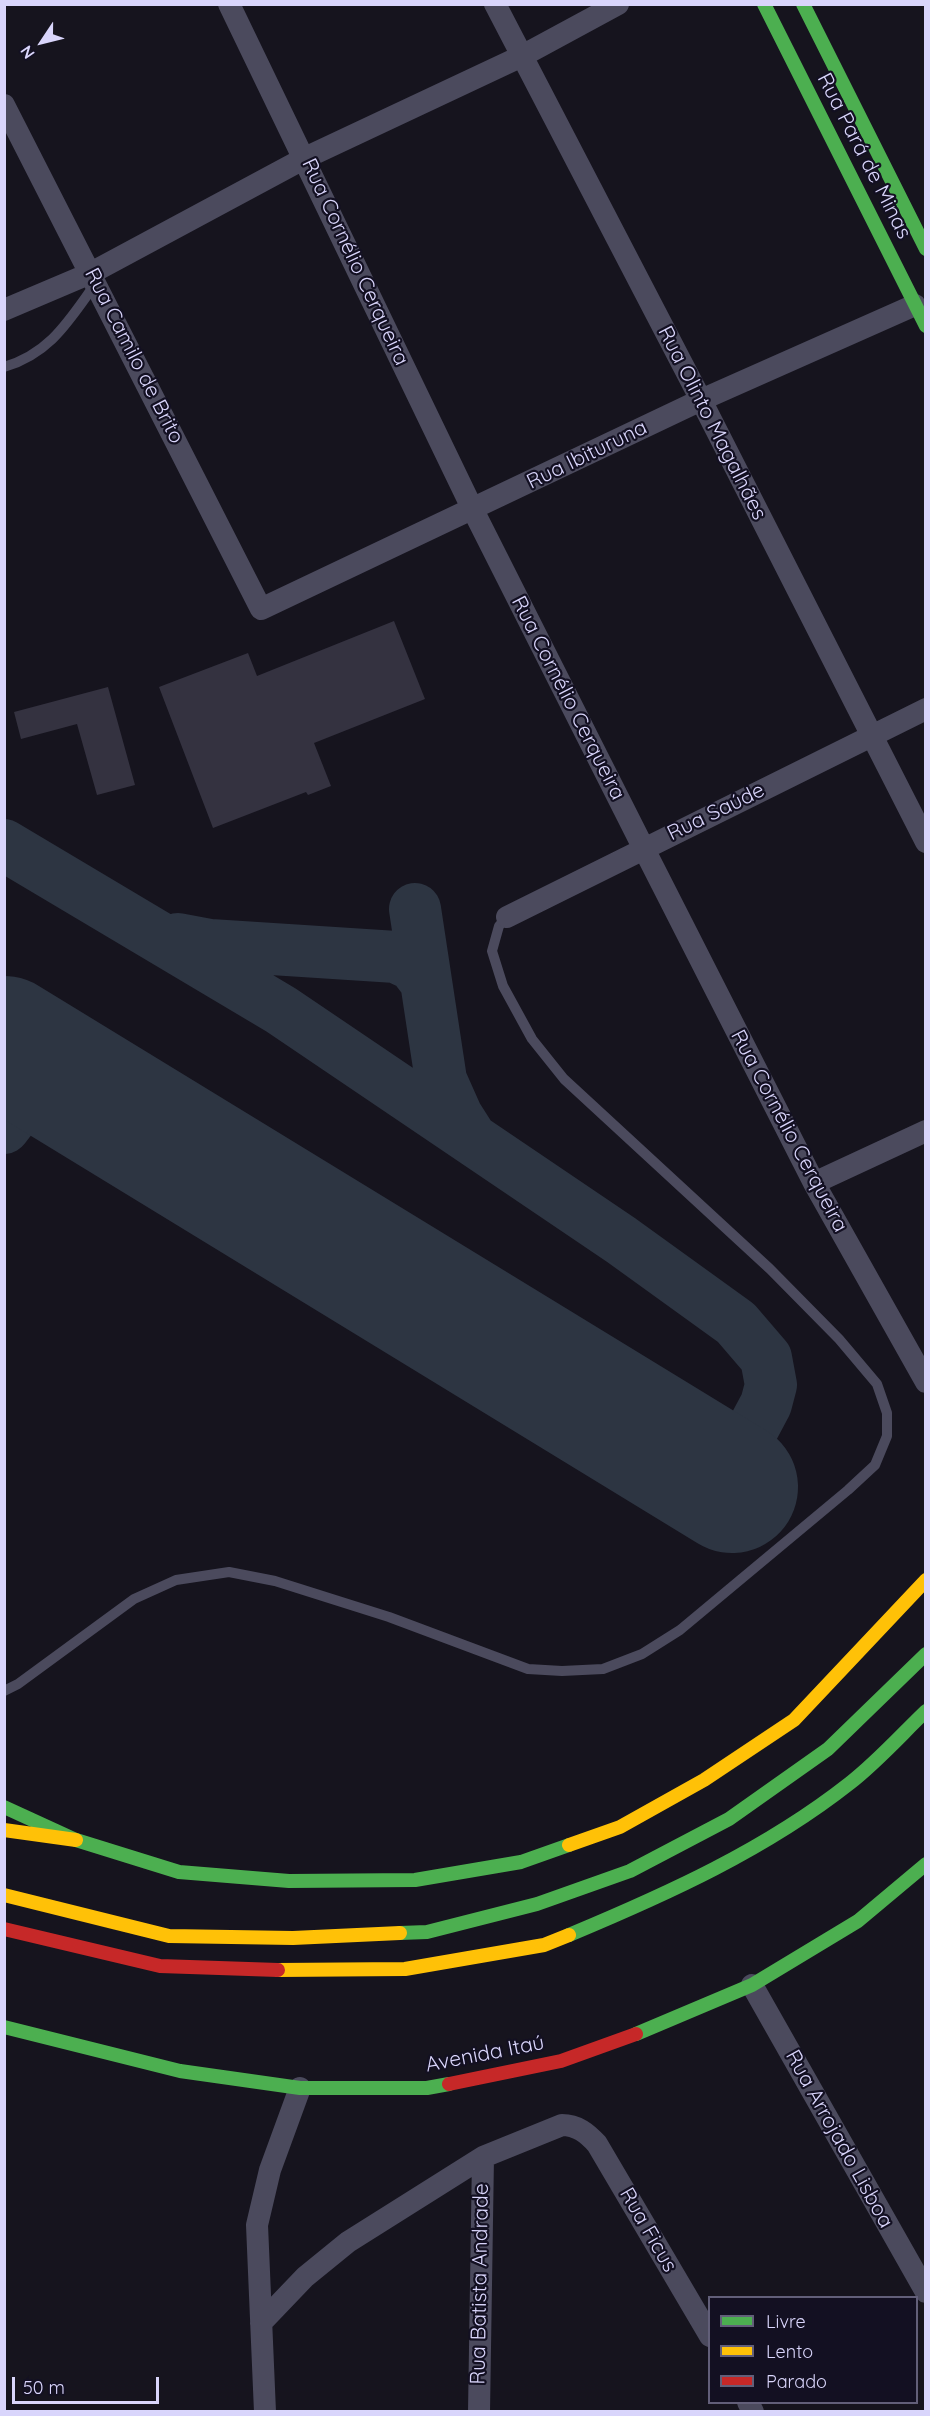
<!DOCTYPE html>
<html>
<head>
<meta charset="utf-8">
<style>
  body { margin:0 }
  #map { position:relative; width:930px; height:2416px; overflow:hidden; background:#16141e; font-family:Quicksand,sans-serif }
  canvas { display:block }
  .frame { position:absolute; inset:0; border:6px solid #d9d5fb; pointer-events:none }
  .legend { position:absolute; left:708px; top:2296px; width:210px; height:108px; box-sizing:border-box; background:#131022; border:2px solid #625f79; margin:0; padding:8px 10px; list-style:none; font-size:18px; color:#d9d5fb }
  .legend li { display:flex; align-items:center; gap:12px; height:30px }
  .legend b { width:30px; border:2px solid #625f79 }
  .north { position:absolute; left:12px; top:12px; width:60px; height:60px; -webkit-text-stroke:4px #131022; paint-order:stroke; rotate:235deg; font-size:16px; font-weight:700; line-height:24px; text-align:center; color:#d9d5fb }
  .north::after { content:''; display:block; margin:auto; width:21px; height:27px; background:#d9d5fb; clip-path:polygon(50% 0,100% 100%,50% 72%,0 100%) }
  .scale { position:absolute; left:12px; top:2377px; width:147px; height:27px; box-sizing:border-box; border:3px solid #d9d5fb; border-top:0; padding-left:8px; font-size:18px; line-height:21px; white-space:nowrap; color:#d9d5fb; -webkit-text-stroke:4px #131022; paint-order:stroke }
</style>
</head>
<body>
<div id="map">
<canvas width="930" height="2416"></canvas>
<div class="frame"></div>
<ul class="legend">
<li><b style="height:8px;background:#4caf50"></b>Livre</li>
<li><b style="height:8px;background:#ffc107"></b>Lento</li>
<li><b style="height:8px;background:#c62828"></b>Parado</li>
</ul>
<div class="north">N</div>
<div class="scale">50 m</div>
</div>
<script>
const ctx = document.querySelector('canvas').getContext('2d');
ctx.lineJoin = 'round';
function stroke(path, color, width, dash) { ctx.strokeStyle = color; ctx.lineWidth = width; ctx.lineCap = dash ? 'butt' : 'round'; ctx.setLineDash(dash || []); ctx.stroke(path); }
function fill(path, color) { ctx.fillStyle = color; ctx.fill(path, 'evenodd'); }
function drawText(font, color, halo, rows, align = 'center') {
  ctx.font = font + ' Quicksand,sans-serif'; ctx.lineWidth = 4.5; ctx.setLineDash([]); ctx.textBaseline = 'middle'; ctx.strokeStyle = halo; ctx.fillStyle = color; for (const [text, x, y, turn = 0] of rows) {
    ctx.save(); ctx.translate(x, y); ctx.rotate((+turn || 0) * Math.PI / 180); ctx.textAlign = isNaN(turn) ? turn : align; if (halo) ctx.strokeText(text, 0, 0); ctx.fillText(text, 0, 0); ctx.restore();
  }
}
stroke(new Path2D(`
  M4,845L281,1010L621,1240L736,1323L766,1358L771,1385L766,1404L741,1451L729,1467L717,1477
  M415,909L441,1080L457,1116L471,1138
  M178,939L210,945L396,957L413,965L426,982
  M4,1128L34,1089V1060`), '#2d3542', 52);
stroke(new Path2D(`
  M4,1042L732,1487`), '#2d3542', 132);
fill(new Path2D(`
  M394,621L425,699L314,743L331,786L308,795L306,792L213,828L159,687L248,653L257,676Z
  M108,687L135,785L97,795L77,724L21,739L14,712Z`), '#343240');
stroke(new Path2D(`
  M4,367C51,353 69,320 96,283
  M4,1691L18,1684L134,1599L176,1580L229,1572L275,1581L389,1617L528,1669L562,1671L603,1669L642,1654L680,1630L848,1490L875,1465L887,1436V1413L877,1384L839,1339L770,1269L564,1079L532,1039L503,986L492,951L499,926L507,917`), '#4b4a5d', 10);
stroke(new Path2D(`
  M229,4L473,510L643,847L814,1183L926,1382
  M495,4L701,400L926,842
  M4,105L261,609L701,400L915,305
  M4,310L91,273L305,158L522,56L618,4
  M507,917L926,709
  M814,1183L926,1131
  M752,1985L926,2292
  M261,2323L305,2277L348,2242L483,2157L562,2125C577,2125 587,2133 597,2144L710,2336
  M748,2402L753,2412
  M265,2412L257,2225L270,2170L300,2088
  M479,2412L483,2157`), '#4b4a5d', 22);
stroke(new Path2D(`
  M764,4L926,326
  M803,4L926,249
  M4,1807L76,1840L179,1872L289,1881L415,1880L521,1862L569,1845
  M400,1933L427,1932L537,1904L630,1871L729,1819L828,1749L926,1654
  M569,1935C667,1894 765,1850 850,1783C877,1762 901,1735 926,1711
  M4,2027L180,2071L300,2088H427L449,2084
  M636,2034L752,1985L858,1921L926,1864`), '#4caf50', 14);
stroke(new Path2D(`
  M4,1830L76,1840
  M569,1845L620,1827L704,1780L794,1720L926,1580
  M4,1895L169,1936L293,1938L400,1933
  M278,1970L405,1969L544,1945L569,1935`), '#ffc107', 14);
stroke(new Path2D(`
  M4,1929L160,1966L278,1970
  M449,2084L561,2061L636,2034`), '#c62828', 14);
drawText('21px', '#d9d5fb', '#131022', [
  ["Rua Pará de Minas",864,156,63],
  ["Rua Cornélio Cerqueira",355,262,65],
  ["Rua Camilo de Brito",134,356,63],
  ["Rua Olinto Magalhães",712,423,63],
  ["Rua Ibituruna",587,455,-26],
  ["Rua Cornélio Cerqueira",568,698,63],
  ["Rua Saúde",716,812,-26],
  ["Rua Cornélio Cerqueira",789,1131,62],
  ["Avenida Itaú",485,2054,-11],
  ["Rua Arrojado Lisboa",839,2139,61],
  ["Rua Ficus",648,2230,60],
  ["Rua Batista Andrade",480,2284,-89]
]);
</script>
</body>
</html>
